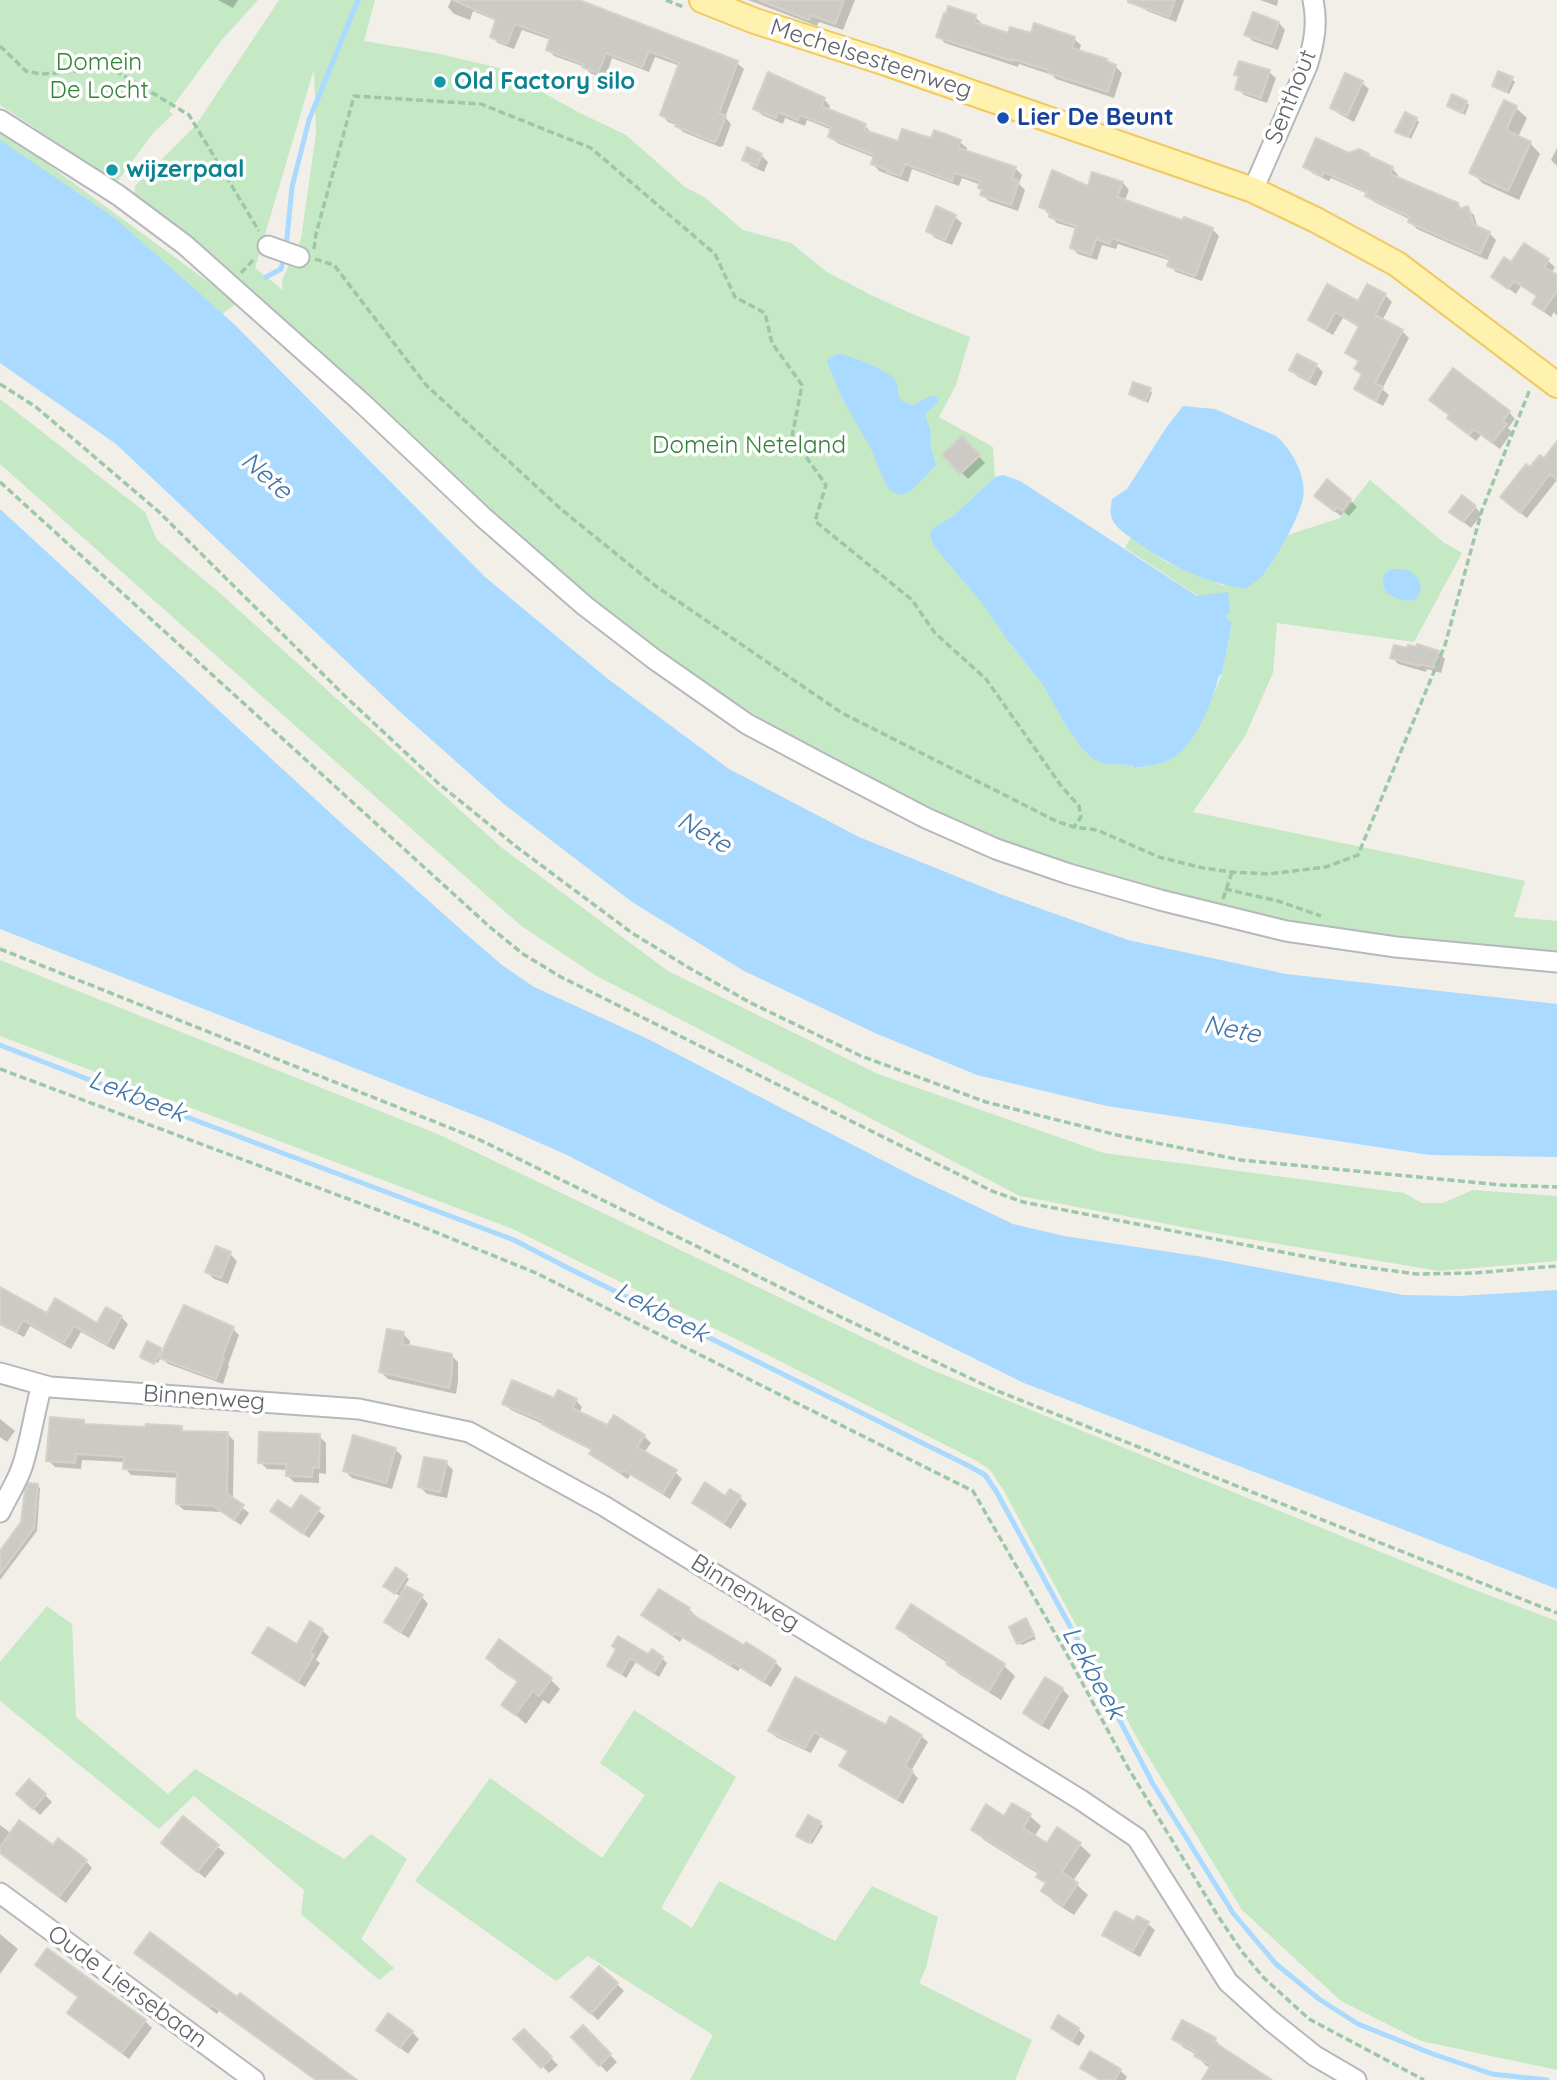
<!DOCTYPE html>
<html>
<head>
<meta charset="utf-8">
<style>
  body { margin:0 }
  canvas { display:block; background:#f1efe8 }
</style>
</head>
<body>
<canvas width="1557" height="2080"></canvas>
<script>
const ctx = document.querySelector('canvas').getContext('2d');
ctx.lineJoin = 'round';
function fill(path, color) { ctx.fillStyle = color; ctx.fill(path, 'evenodd'); }
function stroke(path, color, width, dash) { ctx.strokeStyle = color; ctx.lineWidth = width; ctx.lineCap = dash ? 'butt' : 'round'; ctx.setLineDash(dash || []); ctx.stroke(path); }
function drawText(font, color, halo, rows, align = 'center') {
  ctx.font = font + ' Quicksand,sans-serif'; ctx.lineWidth = 7; ctx.setLineDash([]); ctx.textBaseline = 'middle'; ctx.strokeStyle = halo; ctx.fillStyle = color; for (const [text, x, y, turn = 0] of rows) {
    ctx.save(); ctx.translate(x, y); ctx.rotate((+turn || 0) * Math.PI / 180); ctx.textAlign = isNaN(turn) ? turn : align; if (halo) ctx.strokeText(text, 0, 0); ctx.fillText(text, 0, 0); ctx.restore();
  }
}
fill(new Path2D(`
  M0,0H258L221,41L169,111L173,114L153,133L117,182L0,105Z
  M279,0H375L364,41L440,54L499,68L580,113L626,135L685,187L704,197L743,230L791,243L827,272L871,295L910,313L970,337L956,385L939,417L993,447L995,477L954,515L933,528L1008,641L1043,685L1066,726L1080,746L1105,764L1133,765L1136,768C1151,766 1167,764 1179,753L1214,693L1222,674L1232,625L1198,596L1125,548L1131,537L1166,562L1222,585L1266,572L1288,535L1340,518L1370,480L1443,542L1462,553L1414,642L1277,623L1273,673L1245,736L1193,812L1525,881L1514,917L1557,921V951L1324,929L1131,884L985,836L858,776L713,690L616,621L469,495L270,307L134,199L135,186L196,125ZM314,69L316,133L301,239L282,280L283,290L255,268Z
  M0,130L4,132L237,303L217,318L0,163Z
  M0,399L145,512L157,540L222,595L502,848L668,971L878,1074L1104,1153L1404,1193L1422,1203H1443L1473,1190L1557,1196V1261L1439,1271L1225,1235L1020,1196L595,975L520,925L0,464Z
  M0,960L440,1135L925,1367L1467,1587L1557,1621V2070L1421,2041L1341,2001L1242,1910L1138,1740L1004,1491L990,1470L977,1461L756,1349L513,1229L0,1036Z
  M47,1606L72,1624L76,1717L168,1794L195,1769L344,1859L371,1834L407,1859L361,1939L394,1968L379,1980L301,1914L304,1890L194,1796L159,1829L0,1701V1662Z
  M634,1710L736,1777L661,1908L692,1928L719,1881L835,1941L872,1886L938,1917L926,1968L919,1983L1032,2040L1015,2080H690L713,2035L588,1956L556,1981L415,1881L490,1778L602,1858L645,1795L600,1763Z`), '#c5e8c5');
fill(new Path2D(`
  M0,140L116,219L235,325L485,577L608,679L729,769L859,837L1000,894L1128,940L1286,974L1557,1004V1157L1430,1155L1107,1106L977,1075L875,1033L744,971L632,902L505,805L398,710L116,444L0,363Z
  M837,354C848,354 891,371 896,381C902,394 891,399 913,405L928,397L935,396L939,401L925,414L931,433L930,444L936,465L911,491L901,495L891,491L886,485L871,449L842,398L827,362L829,358Z
  M1183,406L1215,409L1276,436C1292,449 1307,477 1303,498C1299,518 1278,555 1266,571C1261,578 1253,583 1246,589C1204,582 1172,567 1137,542C1130,537 1117,529 1113,521C1109,514 1111,506 1112,499L1127,489L1166,428Z
  M1003,475L1020,481L1197,596L1228,592L1230,612L1225,616L1232,624L1222,674L1219,676C1212,701 1197,743 1173,758C1162,765 1148,766 1135,768L1133,765L1105,764L1093,759L1080,746L1066,726L1043,685L1008,641L982,603L933,545L930,533L933,528L954,515L995,477Z
  M0,509L339,821L466,934L502,965L534,987L648,1039L911,1175L1013,1224L1064,1236L1203,1257L1403,1295L1460,1296L1557,1290V1589L1024,1383L671,1209L567,1155L492,1122L0,929Z
  M1392,569C1399,569 1408,569 1414,574C1421,580 1424,593 1415,599C1408,604 1389,597 1385,590C1382,584 1383,578 1385,573Z`), '#aadaff');
fill(new Path2D(`
  M218,0H238L233,8Z
  M451,0H573L737,63L744,69L725,117L731,124L723,146L720,147L683,132L677,125L668,122L662,115L680,66L655,57L649,72L612,58L605,79L590,73L585,67L554,56L548,49L551,40L522,30L514,49L498,43L492,37L497,21L473,11L470,20L454,14L448,7Z
  M748,0H855L843,30L819,22L817,26Z
  M1142,0H1184L1176,22L1147,11L1140,5Z
  M1260,0H1278L1277,6Z
  M975,17L982,24L981,26L1010,35L1074,39L1081,45L1079,52L1115,66L1122,73L1114,98L1056,79L1052,75L1019,64L1018,67L945,43L938,36Z
  M1279,23L1285,30L1278,50L1253,41L1247,35Z
  M1269,72L1276,78L1267,103L1244,95L1237,88L1240,78L1236,74Z
  M1512,79L1515,82L1509,94L1494,85Z
  M1362,83L1369,89L1354,122L1339,114L1332,108Z
  M824,99L830,106L828,111L865,126L872,133L871,135L899,143L932,141L960,142L967,148L966,152L1015,168L1022,175L1019,184L1025,190L1018,211L989,201L982,194L984,191L981,185L962,178L959,186L912,169L908,182L879,171L873,164L875,158L837,143L830,136L832,130L807,120L805,126L785,118L783,124L762,115L755,108Z
  M1466,102L1469,105L1465,115L1449,106Z
  M1516,108L1527,118L1518,137L1530,143L1540,154L1519,200L1482,183L1472,172Z
  M1416,119L1419,122L1411,139L1397,131Z
  M1557,148V166L1551,160Z
  M761,155L768,162L764,172L751,166L744,160Z
  M1349,155L1372,159L1392,168L1398,175L1397,179L1457,204L1463,210L1467,208L1474,215L1478,229L1489,233L1496,240L1487,260L1417,229L1410,222L1411,220L1374,202L1368,194L1331,178L1329,181L1312,173L1305,166Z
  M1123,183L1129,190L1124,202L1183,222L1212,229L1219,236L1202,281L1176,272L1169,265L1171,261L1118,244L1116,249L1102,245L1097,260L1078,254L1072,248L1077,229L1057,223L1041,206L1089,188Z
  M955,217L962,223L952,245L935,238L928,231Z
  M1548,261L1555,267L1551,273L1557,277V316L1554,312L1551,317L1541,310L1534,303L1538,297L1521,286L1516,294L1493,277L1512,265Z
  M1368,286L1385,295L1392,302L1382,321L1402,331L1409,338L1382,389L1389,395L1383,406L1363,395L1356,388L1363,376L1356,369L1366,366L1347,353L1360,328L1343,318L1333,335L1317,326L1310,319L1359,304Z
  M1298,356L1316,365L1323,372L1316,386L1298,377L1291,370Z
  M1150,390L1152,393L1148,403L1131,394Z
  M1431,400L1509,412L1515,419L1508,428L1512,432L1500,449L1481,435L1476,441L1456,425L1451,416Z
  M962,438L985,463L968,479L944,455Z
  M1557,444V480L1527,518L1509,504L1530,469L1544,461Z
  M1350,500L1357,507L1349,516L1344,512L1341,516L1323,503Z
  M1475,507L1482,514L1471,528L1458,518Z
  M1438,652L1445,659L1441,673L1427,669L1426,672L1398,664L1392,657Z
  M230,1254L237,1261L228,1284L214,1279L207,1272Z
  M0,1289L48,1315L98,1325L121,1317L128,1324L114,1350L81,1332L71,1349L30,1326L24,1337L0,1325Z
  M233,1329L239,1335L228,1365L229,1366L223,1384L168,1364L161,1357L158,1363L143,1356L160,1350L163,1353Z
  M403,1334L410,1341L409,1347L451,1355L458,1362V1381L456,1394L388,1379L381,1372Z
  M576,1400L582,1407L579,1414L608,1428L644,1436L651,1443L644,1453L675,1472L682,1479L670,1499L630,1475L628,1479L598,1460L591,1454L593,1451L551,1430L545,1425L511,1410L504,1403Z
  M0,1419L15,1431L7,1442L0,1437Z
  M83,1422L87,1426L181,1428L186,1433L228,1434L234,1441L233,1500L249,1513L241,1525L221,1512L184,1510L177,1504L179,1478L131,1475L125,1468V1462L82,1460L81,1469L55,1467L48,1460Z
  M319,1436L326,1443V1474L319,1473V1483L294,1482L287,1475L288,1470L267,1469L260,1462Z
  M395,1449L402,1456L392,1489L352,1478L345,1471Z
  M446,1463L453,1470L447,1498L427,1494L420,1487Z
  M37,1485L40,1488L37,1531L0,1580V1554L23,1523Z
  M301,1498L325,1516L309,1538L272,1511L292,1512Z
  M725,1498H740L747,1504L731,1529L701,1509L694,1502Z
  M406,1576L409,1579L404,1587L422,1597L428,1604L409,1638L393,1629L387,1622L401,1597L389,1589Z
  M911,1606L1004,1666L1015,1676L1001,1700L959,1674L948,1663L909,1638L898,1628Z
  M689,1609L696,1616L695,1618L745,1648L747,1645L775,1662L782,1669L771,1687L740,1668L738,1671L682,1638L680,1642L644,1615Z
  M1028,1623L1036,1639L1022,1645L1019,1643Z
  M310,1624L322,1630L329,1637L316,1660L320,1663L305,1687L261,1659L255,1653L297,1647Z
  M618,1650L662,1658L667,1663L659,1677L636,1662L626,1678L609,1665Z
  M488,1658L550,1679L560,1689L549,1704L543,1700L526,1724L503,1704L519,1683L497,1668Z
  M1046,1679L1062,1689L1069,1696L1049,1730L1032,1720L1025,1713Z
  M891,1719L921,1736L928,1742L911,1771L918,1778L903,1804L848,1772L841,1766L849,1752L820,1737L811,1753L776,1737L770,1731L886,1727Z
  M45,1795L52,1802L40,1815L25,1801Z
  M1013,1805L1030,1816L1041,1826L1034,1837L1048,1845L1058,1830L1080,1845L1091,1855L1073,1881L1088,1895L1074,1915L1054,1902L1043,1891L1047,1885L1038,1877L1040,1875L984,1840L973,1829L1005,1818Z
  M183,1818L225,1853L205,1878L170,1849Z
  M820,1823L823,1826L812,1844L801,1838Z
  M0,1825L12,1834L86,1861L92,1868L66,1903L0,1854Z
  M1135,1923L1148,1924L1155,1930L1140,1957L1111,1941L1104,1934Z
  M0,1934L18,1949L0,1974Z
  M143,1959L237,1999L355,2080H316L220,2010L217,2014Z
  M44,1971L145,2021L152,2028L129,2059L69,2013L80,1998Z
  M617,1984L624,1991L598,2020L580,2004Z
  M583,2028L617,2062L607,2072L573,2038Z
  M1053,2028L1078,2029L1085,2036L1079,2046L1060,2035Z
  M378,2030L412,2032L419,2039L408,2054Z
  M524,2031L558,2065L549,2073L516,2039Z
  M1174,2039L1215,2040L1224,2049L1265,2080H1204L1211,2068L1205,2065L1197,2055L1184,2048Z
  M1082,2068L1120,2070L1127,2077L1125,2080H1098Z`), '#0003');
stroke(new Path2D(`
  M286,247L292,187L309,120L358,0
  M266,277L281,269L284,257
  M0,1045L144,1101L514,1240L568,1268L969,1466L985,1475L996,1491L1083,1650L1153,1784L1233,1913L1276,1964L1319,1999L1358,2024L1433,2054L1492,2074L1547,2080`), '#aadaff', 5);
const building = new Path2D(`
  M453,0H579L738,61L719,113L726,116L716,141L714,140V142L675,126L676,122L660,115L679,63L649,51L642,67L606,53L598,73L582,67L583,64L546,50L550,37L515,24L507,44L490,37L496,19Z
  M759,0H844L835,24L811,15L809,20Z
  M1128,0H1175L1169,17L1128,2Z
  M948,6L976,15L974,22L1008,33L1010,27L1031,33L1034,23L1075,37L1072,48L1107,59L1106,61L1116,65L1108,92L1048,73V70L1012,59V61L936,37L944,13L946,14Z
  M1253,12L1279,22L1271,44L1244,35Z
  M1239,61L1270,70L1261,98L1235,89L1239,76L1234,75Z
  M1498,71L1513,77L1506,92L1492,86Z
  M768,72L825,98L821,106L866,124L864,130L898,141L902,129L931,138L934,130L961,140L958,148L1016,167L1012,179L1019,181L1011,205L980,195L982,189L978,188L980,181L955,173L952,181L905,164L901,176L887,172L888,170L871,164L874,155L828,137L831,127L800,115L798,120L778,112L776,118L753,109Z
  M1345,73L1363,81L1347,116L1330,108Z
  M1452,94L1467,101L1462,113L1447,106Z
  M1504,100L1517,106L1506,130L1531,142L1508,191L1469,173Z
  M1405,112L1417,118L1408,137L1395,132Z
  M1316,138L1349,153L1359,149L1369,154V156L1393,167L1390,174L1458,203L1460,209L1468,206L1474,225L1490,232L1480,254L1408,222L1410,217L1365,196L1367,192L1324,172L1322,176L1303,167Z
  M747,147L762,154L757,166L742,160Z
  M1052,170L1088,186L1092,172L1123,182L1117,197L1182,220L1184,217L1213,228L1195,276L1167,266L1170,258L1112,238L1110,244L1096,239L1091,255L1070,248L1076,226L1049,217L1050,211L1039,207Z
  M936,206L956,215L945,240L926,231Z
  M1524,243L1549,259L1544,267L1557,275V291L1543,311L1532,304L1537,296L1514,281L1508,289L1491,277L1504,257L1511,262Z
  M1327,284L1358,301L1367,284L1386,294L1375,315L1403,330L1375,383L1383,387L1376,401L1354,389L1362,374L1354,369L1359,361L1345,353L1359,326L1335,312L1326,330L1308,320Z
  M1297,354L1317,364L1309,381L1289,370Z
  M1453,368L1510,411L1503,421L1507,424L1492,443L1474,429L1469,435L1447,418L1449,415L1429,400Z
  M1133,382L1151,388L1145,401L1129,394Z
  M962,436L980,455L960,474L942,455Z
  M1557,441V480L1550,474L1520,513L1500,497L1526,464L1530,467L1540,455L1544,458Z
  M1327,479L1351,499L1342,511L1337,507L1334,511L1314,496Z
  M1462,495L1476,506L1463,522L1449,512Z
  M1417,644L1439,651L1434,668L1420,664L1419,666L1390,658L1394,645L1407,648L1408,645L1417,647Z
  M216,1246L231,1252L221,1278L205,1272Z
  M0,1287L47,1313L55,1298L97,1323L106,1307L122,1316L107,1344L74,1326L64,1343L23,1320L17,1332L0,1323Z
  M184,1305L234,1327L222,1357L224,1358L216,1379L159,1358Z
  M387,1329L404,1332L402,1344L452,1354V1373L449,1388L379,1372Z
  M147,1341L161,1348L154,1364L140,1357Z
  M512,1380L554,1398L558,1390L577,1399L572,1408L607,1425L614,1415L645,1435L637,1447L677,1470L663,1493L623,1470L621,1473L589,1454L592,1449L542,1424L543,1421L502,1404Z
  M50,1417L84,1420V1424L145,1427L146,1424L182,1426V1431L228,1432L227,1494L244,1505L234,1520L213,1506L176,1504L177,1472L123,1469L124,1457L76,1454L75,1463L46,1461Z
  M259,1432L320,1434L319,1468L313,1467L312,1477L286,1476V1464L258,1463Z
  M353,1435L396,1448L386,1483L343,1471Z
  M424,1457L447,1461L440,1492L418,1487Z
  M705,1482L725,1496L730,1489L741,1496L724,1523L692,1503Z
  M29,1483L38,1484L34,1528L0,1574V1551L21,1522L25,1490Z
  M301,1495L320,1508L303,1534L270,1511L278,1500L291,1509Z
  M396,1567L407,1575L395,1594L383,1586Z
  M406,1586L423,1595L401,1632L384,1622Z
  M659,1589L690,1608L688,1612L744,1645L746,1642L776,1661L763,1682L733,1662L731,1665L675,1633L673,1636L641,1615Z
  M911,1604L1005,1664L989,1691L946,1664L948,1660L896,1628Z
  M1026,1618L1034,1635L1017,1644L1009,1627Z
  M310,1621L323,1629L310,1653L314,1655L298,1682L252,1653L268,1627L297,1644Z
  M618,1636L648,1654L652,1649L663,1657L653,1673L630,1658L621,1674L607,1666L616,1649L612,1646Z
  M499,1639L552,1678L539,1696L533,1691L515,1715L501,1705L518,1681L486,1658Z
  M795,1677L886,1725L890,1716L922,1735L905,1766L913,1771L897,1799L839,1766L848,1751L814,1732L805,1748L768,1731Z
  M1045,1677L1063,1688L1041,1725L1023,1713Z
  M29,1779L46,1794L33,1809L16,1794Z
  M1012,1803L1031,1814L1023,1828L1047,1843L1057,1827L1081,1843L1062,1872L1078,1883L1063,1906L1041,1891L1046,1883L1036,1877L1039,1872L971,1830L986,1804L1004,1816Z
  M808,1815L821,1822L809,1843L796,1836Z
  M183,1816L219,1845L197,1872L161,1843Z
  M19,1820L53,1845L58,1838L87,1860L59,1897L0,1853V1847Z
  M1115,1911L1134,1921L1137,1916L1149,1922L1133,1951L1102,1935Z
  M150,1932L237,1997L240,1993L357,2080H316L212,2005L210,2008L134,1953Z
  M47,1948L146,2020L122,2053L67,2013L78,1997L35,1965Z
  M599,1966L618,1983L591,2014L571,1997Z
  M388,2013L413,2031L400,2048L376,2030Z
  M1058,2015L1079,2028L1072,2041L1051,2028Z
  M1182,2020L1216,2038L1214,2042L1272,2080H1202L1211,2065L1194,2056L1196,2052L1172,2039Z
  M583,2025L611,2054L599,2066L571,2037Z
  M524,2029L552,2057L541,2068L513,2039Z
  M1090,2051L1121,2069L1115,2080H1100L1080,2068Z`);
fill(building, '#cccac5');
stroke(building, '#d6d1c6', 2);
const minor = new Path2D(`
  M0,120L118,195L185,245L361,402L484,518L585,606L654,659L747,724L826,766L926,818L996,849L1069,874L1160,900L1286,931L1396,947L1557,962
  M1253,190L1307,66C1314,44 1318,23 1313,0
  M268,246L299,257
  M0,1373L50,1387L359,1409L469,1432L604,1506L1081,1800L1137,1838L1228,1982L1270,2020L1315,2056L1356,2080
  M0,1512C7,1497 17,1482 22,1467C31,1440 34,1412 42,1385
  M0,1893L254,2080`);
const major = new Path2D(`
  M702,0L755,21L883,62L1253,190L1316,220L1397,264L1557,385`);
stroke(minor, '#b5b8bc', 23);
stroke(major, '#f2c960', 28);
stroke(new Path2D(`
  M666,0L684,7
  M0,46L26,71L41,74L109,69L116,71L189,115L259,231
  M314,249L316,234L354,96L481,104L591,148L715,254L735,297L765,313L772,343L802,385L792,437L826,485L815,521L912,600L935,633L986,679L1062,787L1079,806L1081,817L1074,827
  M315,259L334,265L426,385L562,510L657,587L842,713L1056,821L1074,827L1097,830L1159,857L1203,868L1232,872L1269,874L1326,867L1358,855L1445,645L1482,510L1530,389
  M241,273L255,258
  M0,384L36,407L159,512L346,697L438,783L518,848L632,933L691,969L751,1003L861,1056L986,1102L1117,1135L1241,1160L1502,1185L1557,1187
  M0,482L491,928L523,954L561,977L992,1191L1023,1202L1349,1265L1417,1274L1474,1273L1557,1266
  M1225,889L1278,901L1321,916
  M1223,899L1232,872
  M0,949L478,1139L843,1318L995,1390L1557,1613
  M0,1069L418,1225L536,1273L973,1491L1064,1649L1127,1766L1218,1916L1243,1953L1264,1978L1309,2019L1424,2080`), '#9cc7a9', 3.5, [7, 3.5]);
stroke(minor, '#fff', 19);
stroke(major, '#fff2af', 24);
for (const [x, y, r, color] of [
  [440,82,7,"#0f9aa8"],
  [1003,118,7,"#1a4fb4"],
  [112,170,7,"#0f9aa8"]
]) { const dot = new Path2D(); dot.arc(x, y, r, 0, 2 * Math.PI); ctx.fillStyle = color; ctx.fill(dot); stroke(dot, '#fff', 2.5); }
drawText('24px', '#5f6368', '#fff', [
  ["Mechelsesteenweg",871,59,18],
  ["Senthout",1291,97,-68],
  ["Binnenweg",204,1398,4],
  ["Binnenweg",745,1593,32],
  ["Oude Liersebaan",127,1987,36]
]);
drawText('24px', '#348238', '#fff', [
  ["Domein",99,63],
  ["De Locht",99,91],
  ["Domein Neteland",749,446]
]);
drawText('bold 24px', '#0d838f', '#fff', [
  ["Old Factory silo",454,82],
  ["wijzerpaal",126,170]
], 'left');
drawText('bold 24px', '#164399', '#fff', [
  ["Lier De Beunt",1017,118]
], 'left');
drawText('italic 26px', '#4174aa', '#fff', [
  ["Nete",266,476,41],
  ["Nete",704,833,30],
  ["Nete",1232,1030,11],
  ["Lekbeek",137,1097,21],
  ["Lekbeek",661,1313,27],
  ["Lekbeek",1093,1673,61]
]);
</script>
</body>
</html>
